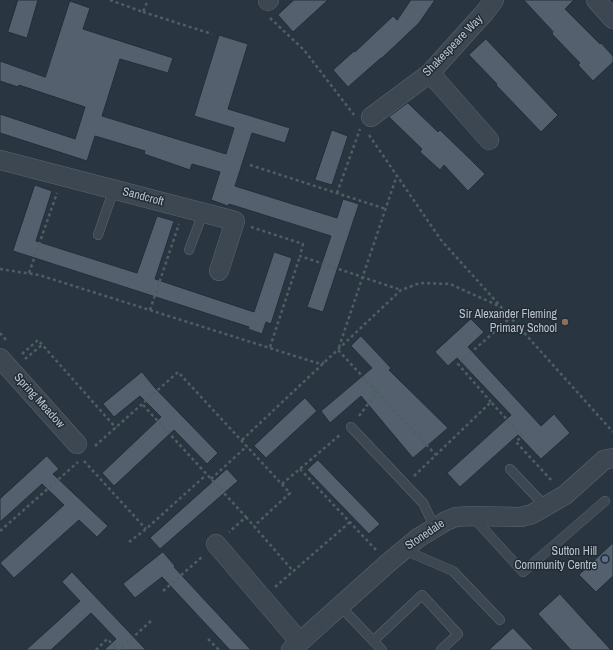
<!DOCTYPE html>
<html>
<head>
<meta charset="utf-8">
<style>
  body { margin:0 }
  canvas { display:block; background:#293541 }
</style>
</head>
<body>
<canvas width="613" height="650"></canvas>
<script>
const ctx = document.querySelector('canvas').getContext('2d');
ctx.lineJoin = 'round';
function fill(path, color) { ctx.fillStyle = color; ctx.fill(path, 'evenodd'); }
function stroke(path, color, width, dash) { ctx.strokeStyle = color; ctx.lineWidth = width; ctx.lineCap = dash ? 'butt' : 'round'; ctx.setLineDash(dash || []); ctx.stroke(path); }
function drawText(font, color, halo, rows, align = 'center') {
  ctx.font = font + ' "Archivo Narrow",sans-serif'; ctx.lineWidth = 3; ctx.setLineDash([]); ctx.textBaseline = 'middle'; ctx.strokeStyle = halo; ctx.fillStyle = color; for (const [text, x, y, turn = 0] of rows) {
    ctx.save(); ctx.translate(x, y); ctx.rotate((+turn || 0) * Math.PI / 180); ctx.textAlign = isNaN(turn) ? turn : align; if (halo) ctx.strokeText(text, 0, 0); ctx.fillText(text, 0, 0); ctx.restore();
  }
}
const building = new Path2D(`
  M18,0H38L27,38L8,32Z
  M294,0H328L293,32L278,15Z
  M411,0H435L419,23L382,58H381L348,87L333,70L354,51L355,52L393,16L397,20Z
  M524,0H574L565,9L600,44L601,43L613,56V62L593,81L578,65L580,63L552,34L553,32Z
  M70,1L90,8L83,29L173,58L168,73L120,59L102,116L226,154L234,128L194,116L219,35L248,44L228,109L290,128L285,143L252,133L235,186L337,218L343,199L359,204L323,312L307,307L331,236L229,204L228,206L211,200L220,172L192,164L190,170L144,154L145,151L95,136L87,161L0,133V114L75,139L85,107L19,85L18,87L0,81V61L45,77Z
  M486,39L558,115L541,132L496,85L497,84L469,55Z
  M408,103L438,132L440,130L469,158L485,174L468,191L444,165L440,170L420,152L422,149L389,117Z
  M332,130L348,136L332,185L315,180Z
  M35,185L52,191L36,241L137,273L157,216L174,221L155,279L254,312L274,252L292,258L271,324L266,322L262,334L248,329L249,327L13,251Z
  M471,319L484,332L468,347L541,426L554,414L570,433L541,459L518,435L460,487L447,473L511,415L457,358L448,366L435,352Z
  M361,336L391,368L389,370L448,428L413,458L361,396L330,423L321,411L372,368L351,346Z
  M142,372L155,388L218,453L207,464L174,430L114,486L102,473L161,417L140,396L114,417L103,404Z
  M305,398L317,411L266,458L254,446Z
  M47,456L59,469L53,474L108,526L97,537L79,520L14,578L0,563L64,505L42,484L0,522V499Z
  M318,460L380,524L369,534L307,470Z
  M227,469L238,481L160,549L150,538Z
  M613,543V576L596,592L579,575Z
  M163,552L175,566L174,567L251,650H230L162,577L135,598L123,584Z
  M72,572L146,650H104L116,639L91,613L51,650H26L80,601L62,582Z
  M560,594L611,650H571L538,614Z
  M513,628L534,650H489Z`);
fill(building, '#54606e');
stroke(building, '#232e38', 1);
const service = new Path2D(`
  M98,235L114,189
  M189,250L203,213
  M351,427L423,503L435,528
  M510,469L545,506
  M472,516L523,572L605,501
  M404,550L453,571L500,620
  M340,606L382,650
  M373,641L422,595L458,634L441,650`);
const minor = new Path2D(`
  M596,0L613,19
  M268,1L269,0
  M430,73L489,140
  M371,117L430,73L485,12L494,0
  M0,160L235,221L219,271
  M0,358L77,444
  M216,544L300,642
  M291,650L388,563L418,538L446,521L456,517L471,516L521,517L532,514L565,495L604,460L613,458`);
stroke(service, '#5b656e', 10);
stroke(minor, '#5b656e', 20);
stroke(new Path2D(`
  M110,0L143,12L148,0
  M143,12L212,34
  M270,18L304,50L354,115
  M369,135L441,240L613,432
  M250,165L386,209
  M337,193L360,129
  M251,227L303,244L300,256L401,290
  M0,269L39,275L317,363H324
  M29,273L57,193
  M150,310L179,224
  M0,333L6,340
  M270,347L300,256
  M22,354L38,340L116,428
  M25,359L42,345
  M377,392L436,455
  M491,402L458,364L510,318
  M143,405L246,517L229,532
  M359,416L377,392L338,350L397,175
  M242,440L401,290L420,283L450,284L499,306
  M95,446L178,372L290,493L254,526
  M84,461L146,529
  M300,469L377,551
  M414,476L491,402L522,436L516,442L553,482
  M211,479L247,446
  M282,484L341,434
  M246,517L293,571
  M0,531L78,462
  M129,542L146,529L206,475
  M275,587L350,522
  M163,591L203,556
  M208,639L219,650
  M96,650L107,639L119,650L152,620`), '#4b6061', 2.5, [3, 3]);
stroke(service, '#3d4751', 9);
stroke(minor, '#3d4751', 19);
for (const [x, y, r, color] of [
  [565,322,4,"#8d6e63"],
  [605,559,4,"#5c6f8a"]
]) { const dot = new Path2D(); dot.arc(x, y, r, 0, 2 * Math.PI); ctx.fillStyle = color; ctx.fill(dot); stroke(dot, '#212c36', 1.5); }
drawText('12px', '#bac2cb', '#212c36', [
  ["Shakespeare Way",453,46,-46],
  ["Sandcroft",143,197,15],
  ["Spring Meadow",39,401,48],
  ["Stonedale",425,535,-34]
]);
drawText('12px', '#bac2cb', '#212c36', [
  ["Sir Alexander Fleming",557,315],
  ["Primary School",557,329],
  ["Sutton Hill",597,552],
  ["Community Centre",597,566]
], 'right');
</script>
</body>
</html>
